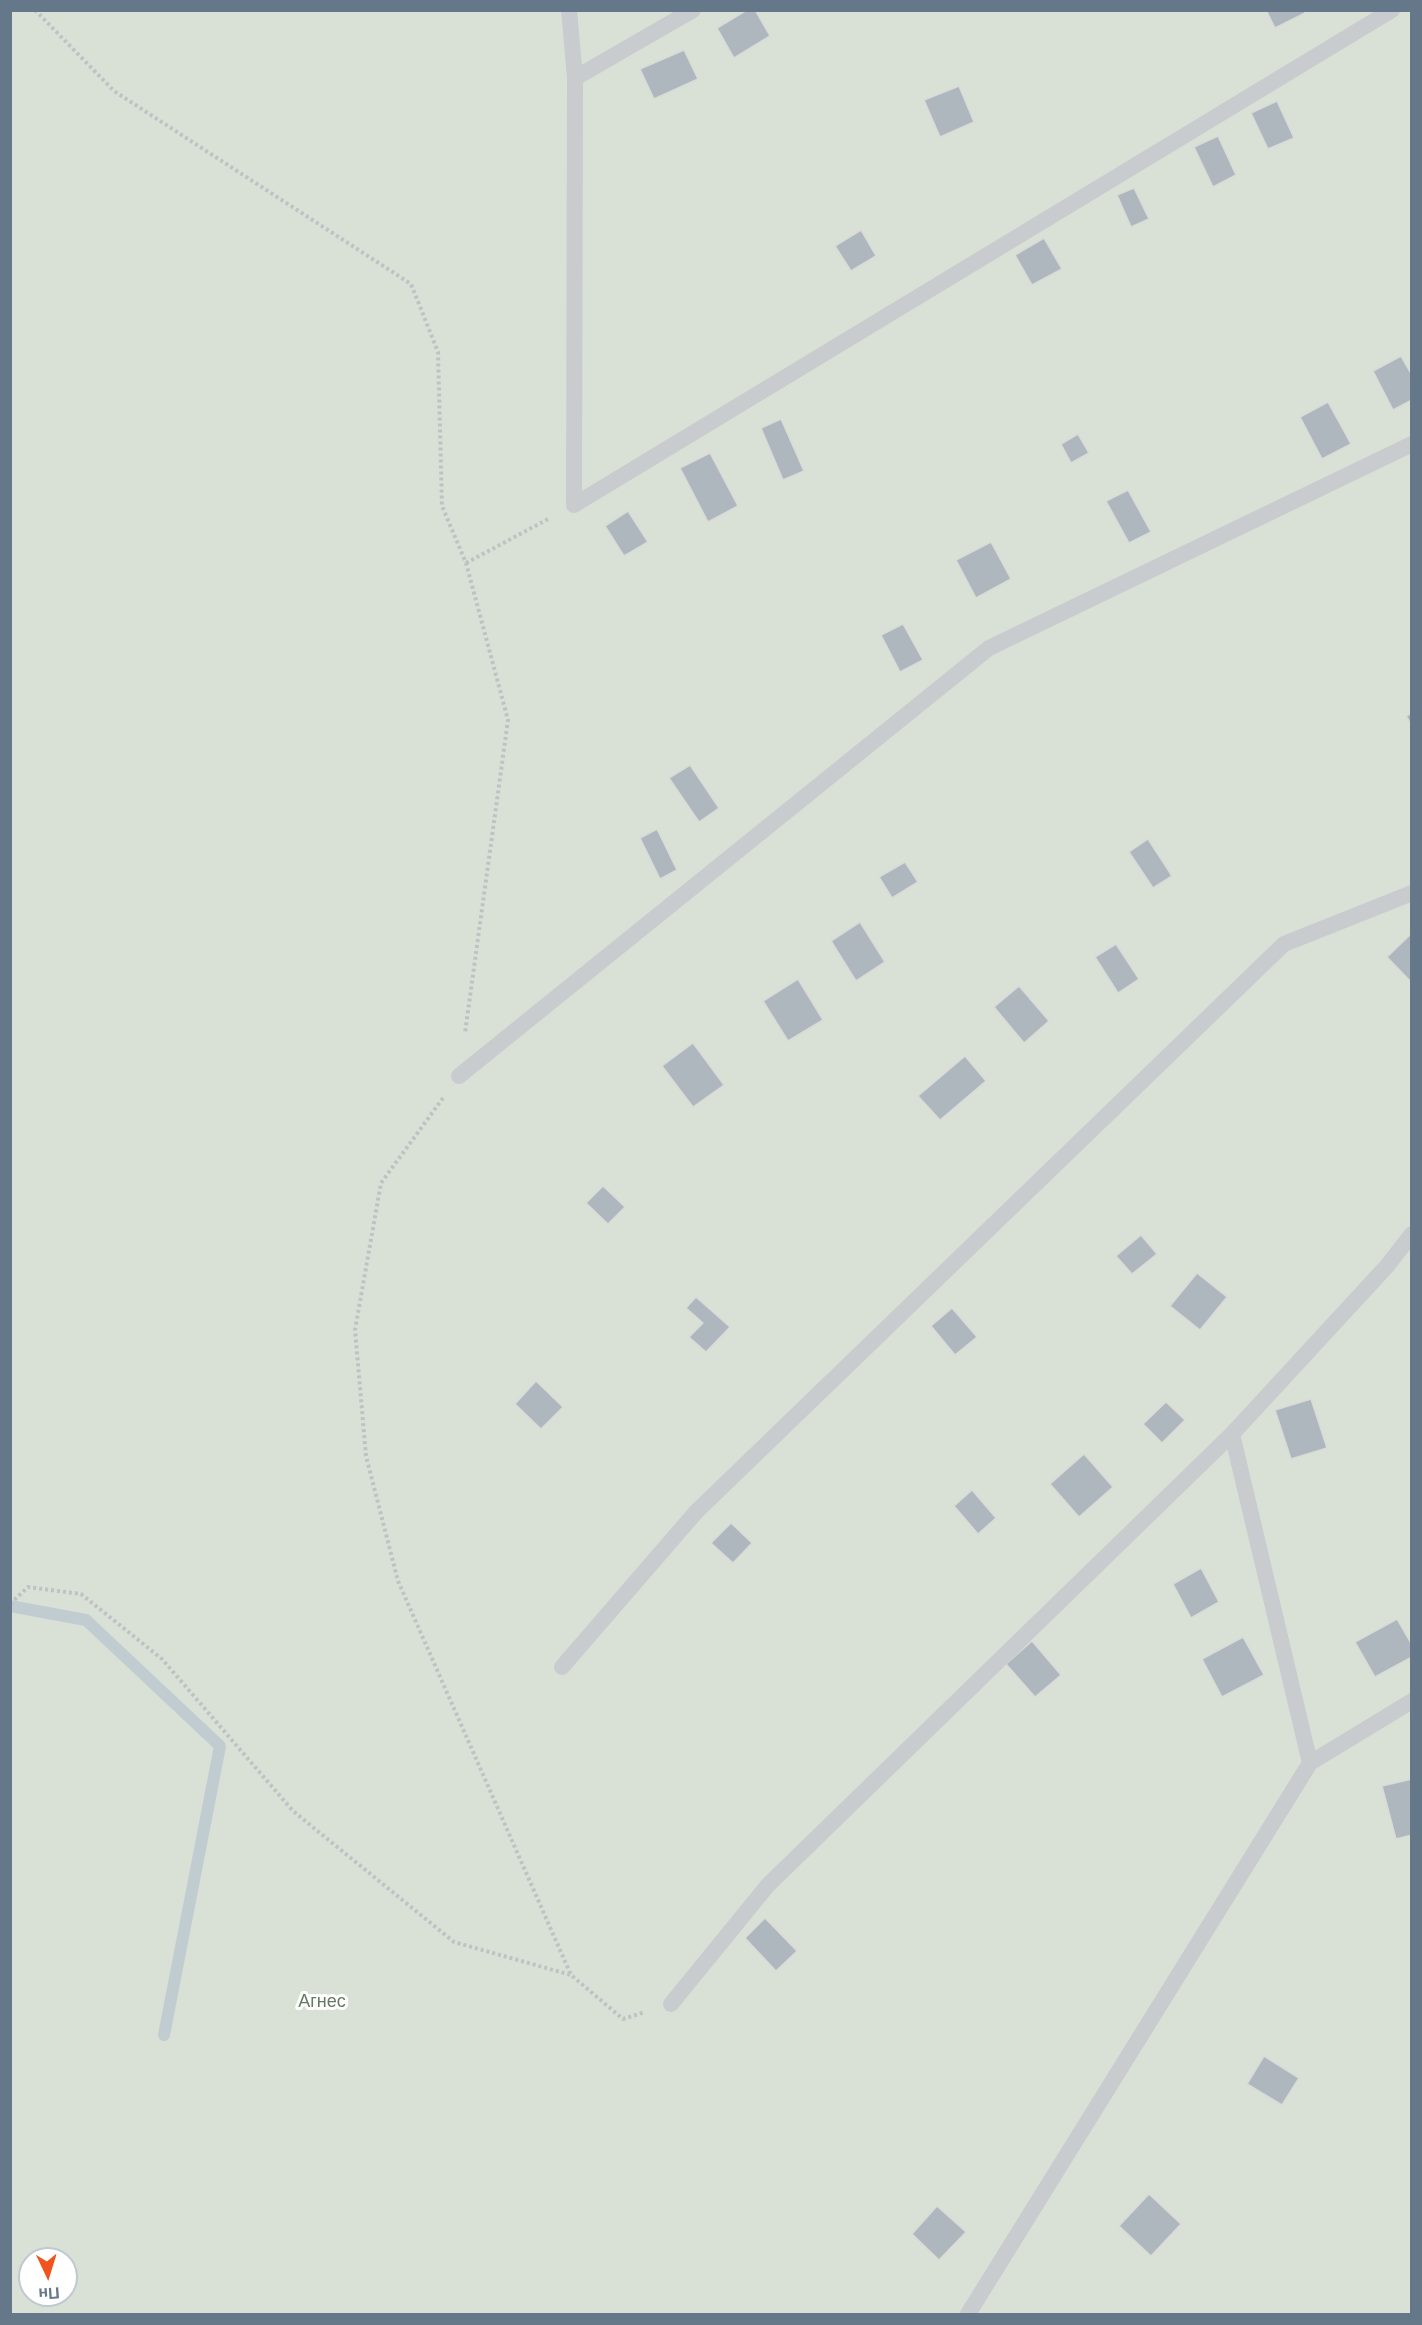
<!DOCTYPE html>
<html>
<head>
<meta charset="utf-8">
<style>
  body { margin:0 }
  #map { position:relative; width:1422px; height:2325px; overflow:hidden; background:#f8f8f5; font-family:Arial,sans-serif }
  canvas { display:block }
  .frame { position:absolute; inset:0; border:12px solid #657889; pointer-events:none }
  .north { position:absolute; left:18px; top:2247px; width:60px; height:60px; box-sizing:border-box; background:#fff; border:2px solid #c1c9d0; border-radius:50%; rotate:176deg; font-size:16px; font-weight:700; line-height:24px; text-align:center; color:#657889 }
  .north::after { content:''; display:block; margin:auto; width:21px; height:27px; background:#f0531e; clip-path:polygon(50% 0,100% 100%,50% 72%,0 100%) }
</style>
</head>
<body>
<div id="map">
<canvas width="1422" height="2325"></canvas>
<div class="frame"></div>
<div class="north">Пн</div>
</div>
<script>
const ctx = document.querySelector('canvas').getContext('2d');
ctx.lineJoin = 'round';
function fill(path, color) { ctx.fillStyle = color; ctx.fill(path, 'evenodd'); }
function stroke(path, color, width, dash) { ctx.strokeStyle = color; ctx.lineWidth = width; ctx.lineCap = dash ? 'butt' : 'round'; ctx.setLineDash(dash || []); ctx.stroke(path); }
function drawText(font, color, halo, rows, align = 'center') {
  ctx.font = font + ' Arial,sans-serif'; ctx.lineWidth = 6; ctx.setLineDash([]); ctx.textBaseline = 'middle'; ctx.strokeStyle = halo; ctx.fillStyle = color; for (const [text, x, y, turn = 0] of rows) {
    ctx.save(); ctx.translate(x, y); ctx.rotate((+turn || 0) * Math.PI / 180); ctx.textAlign = isNaN(turn) ? turn : align; if (halo) ctx.strokeText(text, 0, 0); ctx.fillText(text, 0, 0); ctx.restore();
  }
}
fill(new Path2D(`
  M11,11H1411V2314H11ZM30,2259H66V2295H30Z`), '#d9e1d6');
stroke(new Path2D(`
  M10,1606L86,1620L220,1746L164,2035`), '#c1ccd1', 12);
const building = new Path2D(`
  M747,10H755L770,36L734,58L717,28Z
  M1266,10H1304L1305,13L1275,28Z
  M684,50L698,79L654,99L640,69Z
  M959,86L974,122L940,137L924,100Z
  M1277,101L1294,138L1268,149L1251,113Z
  M1218,136L1236,175L1213,187L1194,147Z
  M1134,188L1149,219L1131,227L1117,195Z
  M861,230L876,256L851,271L835,246Z
  M1044,238L1062,269L1032,285L1015,255Z
  M1401,356L1412,375V400L1393,410L1373,371Z
  M1328,402L1351,444L1322,459L1300,417Z
  M781,419L804,471L783,480L761,428Z
  M1078,434L1089,453L1071,463L1061,444Z
  M710,453L738,506L708,522L680,468Z
  M1128,490L1151,532L1129,543L1106,501Z
  M628,511L648,542L624,556L605,526Z
  M991,542L1011,579L976,598L956,560Z
  M903,624L923,660L900,672L881,635Z
  M1412,713V726L1406,716Z
  M690,765L719,808L699,822L669,778Z
  M657,829L677,870L660,879L640,838Z
  M1148,839L1172,876L1153,888L1129,852Z
  M905,862L918,882L892,898L879,877Z
  M860,922L885,962L856,981L831,941Z
  M1412,933V983L1387,957Z
  M1116,944L1139,979L1118,993L1095,957Z
  M798,979L823,1020L788,1041L763,1001Z
  M1019,986L1049,1021L1024,1043L994,1007Z
  M693,1043L724,1085L693,1107L662,1066Z
  M965,1056L986,1081L940,1120L918,1096Z
  M603,1186L625,1207L608,1224L586,1203Z
  M1141,1235L1157,1254L1132,1274L1116,1256Z
  M1197,1273L1227,1297L1200,1330L1170,1306Z
  M696,1297L730,1327L706,1352L689,1337L703,1323L686,1308Z
  M952,1308L977,1337L955,1355L931,1326Z
  M536,1381L563,1407L541,1429L515,1404Z
  M1311,1399L1327,1448L1291,1459L1275,1410Z
  M1166,1402L1185,1420L1162,1443L1143,1424Z
  M1084,1454L1113,1487L1079,1517L1050,1484Z
  M972,1490L996,1518L978,1534L954,1506Z
  M731,1523L752,1543L733,1563L711,1543Z
  M1201,1568L1219,1602L1191,1618L1173,1584Z
  M1397,1619L1412,1645V1657L1375,1677L1355,1642Z
  M1243,1637L1264,1675L1222,1697L1202,1659Z
  M1032,1641L1061,1675L1035,1697L1006,1664Z
  M1412,1779V1835L1396,1839L1382,1786Z
  M765,1918L797,1951L776,1971L745,1938Z
  M1264,2056L1299,2078L1282,2105L1247,2084Z
  M1149,2194L1181,2224L1151,2256L1119,2226Z
  M937,2206L966,2232L939,2260L912,2234Z`);
fill(building, '#aeb7bd');
stroke(building, '#dadad8', 1.5);
stroke(new Path2D(`
  M35,10L114,91L411,284L438,352L442,506L466,563L508,720L465,1033
  M466,563L550,518
  M443,1098L381,1183L355,1330L366,1456L398,1581L571,1975L623,2019L645,2012
  M10,1604L28,1587L81,1594L162,1659L293,1811L454,1942L571,1975`), '#bfc2c4', 4, [3, 3]);
stroke(new Path2D(`
  M569,10L575,78L574,505
  M575,78L693,10
  M574,505L1392,10
  M459,1076L989,648L1412,444
  M1232,1434L1310,1763
  M562,1667L696,1512L1284,944L1412,893
  M671,2004L768,1885L1232,1434L1387,1266L1412,1234
  M968,2314L1310,1763L1412,1701`), '#c8cccf', 16);
drawText('18px', '#657a60', '#fff', [
  ["Агнес",322,2002]
]);
</script>
</body>
</html>
